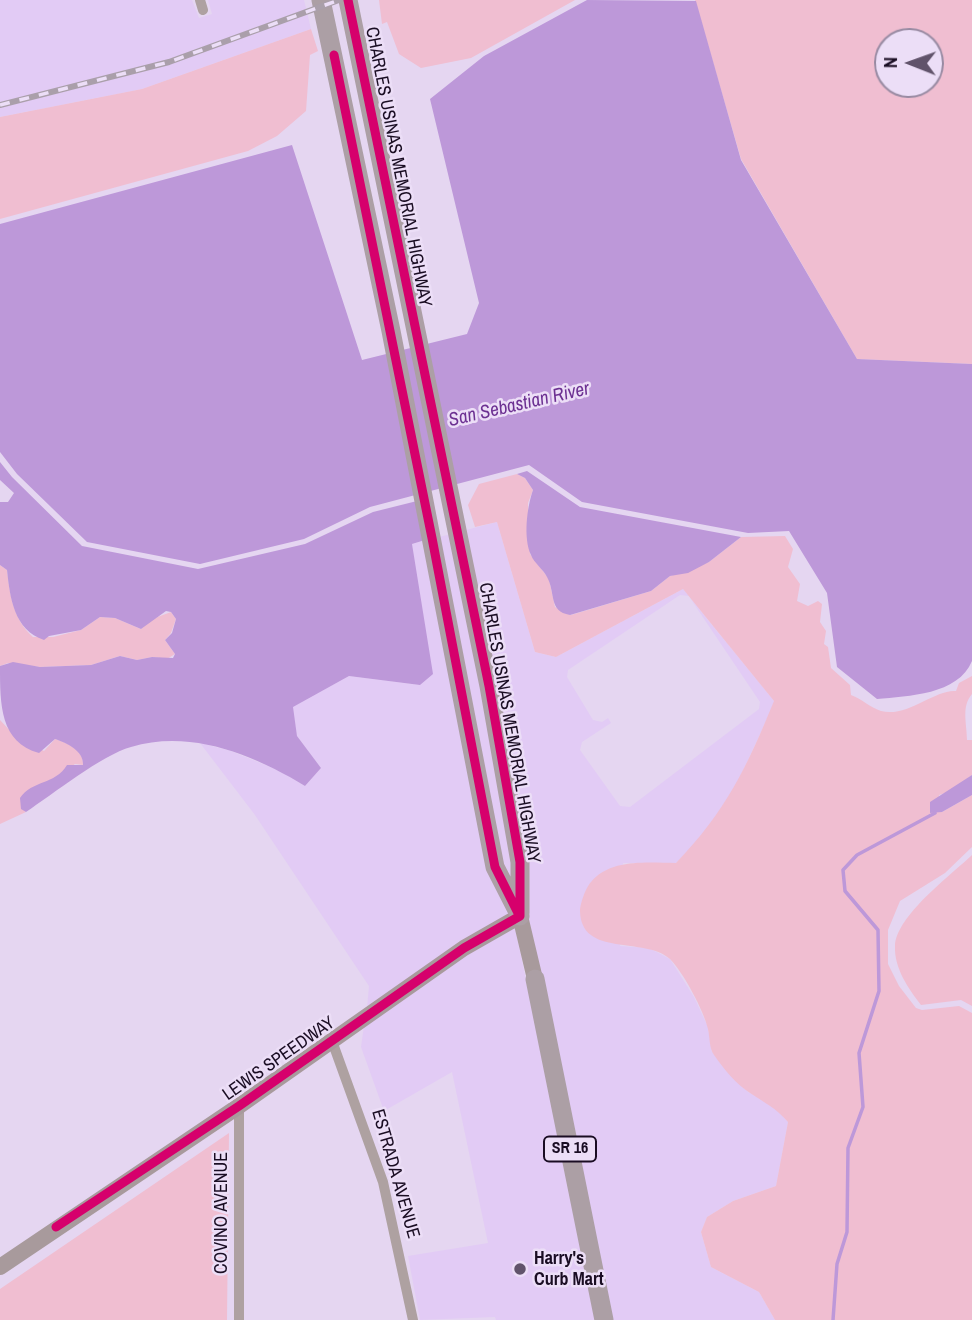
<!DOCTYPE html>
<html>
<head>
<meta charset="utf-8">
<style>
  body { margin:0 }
  #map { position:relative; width:972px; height:1320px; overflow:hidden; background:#e5d6f1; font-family:"Archivo Narrow",sans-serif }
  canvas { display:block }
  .north { position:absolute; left:874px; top:28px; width:70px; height:70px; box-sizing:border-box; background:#ecdef7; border:2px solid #988aa2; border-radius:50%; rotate:271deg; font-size:19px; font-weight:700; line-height:28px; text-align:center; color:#1a0d23 }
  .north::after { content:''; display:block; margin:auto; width:24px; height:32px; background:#61536b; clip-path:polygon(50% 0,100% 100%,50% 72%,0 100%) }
</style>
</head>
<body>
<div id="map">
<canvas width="972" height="1320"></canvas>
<div class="north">N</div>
</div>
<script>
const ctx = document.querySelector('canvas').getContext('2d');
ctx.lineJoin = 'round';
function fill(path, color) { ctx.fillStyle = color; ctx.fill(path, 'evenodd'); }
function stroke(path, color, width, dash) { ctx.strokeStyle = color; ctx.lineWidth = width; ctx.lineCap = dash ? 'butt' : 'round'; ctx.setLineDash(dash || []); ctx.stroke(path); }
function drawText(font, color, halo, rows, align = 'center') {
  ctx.font = font + ' "Archivo Narrow",sans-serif'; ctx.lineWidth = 5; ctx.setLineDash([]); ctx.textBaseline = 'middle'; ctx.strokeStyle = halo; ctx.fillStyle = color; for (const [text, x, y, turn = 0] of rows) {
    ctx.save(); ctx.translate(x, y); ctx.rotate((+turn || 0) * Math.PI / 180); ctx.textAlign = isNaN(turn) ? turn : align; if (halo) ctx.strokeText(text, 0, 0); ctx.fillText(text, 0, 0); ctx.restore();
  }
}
fill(new Path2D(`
  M0,0H192L199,18L212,14L208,0H304L311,29L142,89L0,117Z
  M497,522L535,652L556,657L683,589L689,596L680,595L568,670L567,677L593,720L602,722L608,718L611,723L582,742L580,750L620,806L630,807L759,709L760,702L690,598L775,702L734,790L702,837L676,863H623L620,946L649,948L670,959L694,997L708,1027L712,1052L748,1092L775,1106L788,1122L776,1186L733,1201L707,1217L701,1232L711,1267L759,1292L775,1320H612L528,920L466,530Z
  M451,534L509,833L513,887L502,865L439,537Z
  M425,540L511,914L367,1008L369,986L255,815L200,743L231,751L278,770L305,786L321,768L297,736L292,707L349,676L420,685L412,544Z
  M515,927L597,1320H496L495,1317L420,1320L408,1256L488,1243L452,1072L384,1111L361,1047L364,1026L468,953Z`), '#e2cbf5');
fill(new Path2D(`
  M379,0H575L471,58L421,68L399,54L387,22L382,24Z
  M695,0H972V364L857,359L741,159ZM888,42H930V84H888Z
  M311,29L318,51L310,55L306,111L277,136L248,151L0,219V117L142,89Z
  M517,474L525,478L533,490L528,503L530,554L549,579L555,607L571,615L651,591L670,576L709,562L741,537L785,536L793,549L788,567L800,584L797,601L808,606L818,601L822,604L820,622L826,631L824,644L828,647L831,668L850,685L851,695C862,699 871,708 881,711C907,718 935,689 956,691L959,683L972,676V694C961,707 967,723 967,740H972V775L949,792L939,795L942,812L972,795V847L945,873L900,901L888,930V964L899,986L916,1008L922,1010L959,1006L972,1013V1320H775L759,1292L711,1267L701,1232L707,1217L733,1201L776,1186L788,1122C776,1108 765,1103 750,1093C737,1085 723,1068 714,1055C709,1048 710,1038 708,1029C704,1011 683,972 670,959C645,936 581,958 580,911C580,904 586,887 591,882C611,858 649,863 676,863C726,811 747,767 774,701L683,589L556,657L535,652L497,522L475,527L468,505L479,484Z
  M0,565L7,570C10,595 13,619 33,637H53L81,630L100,617L115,618L141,629L152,619L171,612L176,619L171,633L165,640L175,654L167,659L152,657L137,660L120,656L91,665L40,667L8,663L0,666Z
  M0,720L15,736L44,751L55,739C68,743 84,750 83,765L75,764L48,783L41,784L21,808L26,812L0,824Z
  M972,855V1006L961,1000L921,1005C908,988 894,968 895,946C896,916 951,875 972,855Z
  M229,1133L227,1320H0V1289Z`), '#f0bed1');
fill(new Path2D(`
  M587,0L696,1L741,160L857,359L972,364V661C958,695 908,696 877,699L837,667L827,593L789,531L748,533L582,502L529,465L370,507L304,539L200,564L87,542L17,474L0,452V224L292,145L362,360L467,334L479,303L430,99L484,56Z
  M0,462L12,477L82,546L198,569L305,544L373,512L417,501L425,540L412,544L433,674L420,685L349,676L293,707L297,736L321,768L305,786C254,755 191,729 131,747C102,755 53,794 26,812L21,809L20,798C32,780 55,785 67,765H83C84,751 67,743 55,739L39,753C0,742 0,705 0,666L13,662L40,667L91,665L120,656L137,660L152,657L173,658L175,654L165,640L172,633L176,619L171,612L166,611L141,629L115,618L100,617L81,630L49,636L44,640C14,630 10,598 7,570L0,565V502H8L14,493L0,480Z
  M527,471L580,507L741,537L709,562L688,573L670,576L651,591L570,615C548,611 556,593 547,577C543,569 534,563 531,555C523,538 527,507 533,490L525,478L517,474Z
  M972,775V795L942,812L930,813V802Z`), '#bd98d9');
stroke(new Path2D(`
  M833,1320L837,1264L847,1232L848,1148L863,1107L859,1053L879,991L878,930L845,891L843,870L857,855L935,813`), '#bd98d9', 3.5);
stroke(new Path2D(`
  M200,0L203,10
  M332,1041L383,1182L413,1320
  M239,1320V1106`), '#aea1a1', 10);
stroke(new Path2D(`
  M0,1267L239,1106L464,948L520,916L535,979`), '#a89a9c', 16);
stroke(new Path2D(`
  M321,0L391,331L495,867L520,916
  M348,0L489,686L520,862V913
  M535,979L604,1320`), '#ac9fa5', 19);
const rail = new Path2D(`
  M0,105L169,62L339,0`);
stroke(rail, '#aa9faa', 6);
stroke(rail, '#ecdef7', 3.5, [10]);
stroke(new Path2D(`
  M348,0L489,686L520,862V916
  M334,55L432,538L495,867L518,913
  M56,1227L239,1106L464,948L520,916`), '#d6006c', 9);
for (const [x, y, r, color] of [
  [520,1269,7,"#61536b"]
]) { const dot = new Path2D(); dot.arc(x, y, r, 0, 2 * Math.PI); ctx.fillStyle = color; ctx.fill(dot); stroke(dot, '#ecdef7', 2.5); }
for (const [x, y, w] of [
  [570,1149,52]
]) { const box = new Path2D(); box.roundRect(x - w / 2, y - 12.5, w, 25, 5); ctx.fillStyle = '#ecdef7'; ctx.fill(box); stroke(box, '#1a0d23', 2); }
drawText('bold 16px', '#1a0d23', null, [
  ["SR 16",570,1149]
]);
drawText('18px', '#1a0d23', '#ecdef7', [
  ["CHARLES USINAS MEMORIAL HIGHWAY",398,167,79],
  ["CHARLES USINAS MEMORIAL HIGHWAY",509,723,80],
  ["LEWIS SPEEDWAY",279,1059,-35],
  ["ESTRADA AVENUE",395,1174,74],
  ["COVINO AVENUE",222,1213,-90]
]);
drawText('bold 18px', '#1a0d23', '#ecdef7', [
  ["Harry's",534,1259],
  ["Curb Mart",534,1280]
], 'left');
drawText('italic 19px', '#6c3092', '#ecdef7', [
  ["San Sebastian River",519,405,-13]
]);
</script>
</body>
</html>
